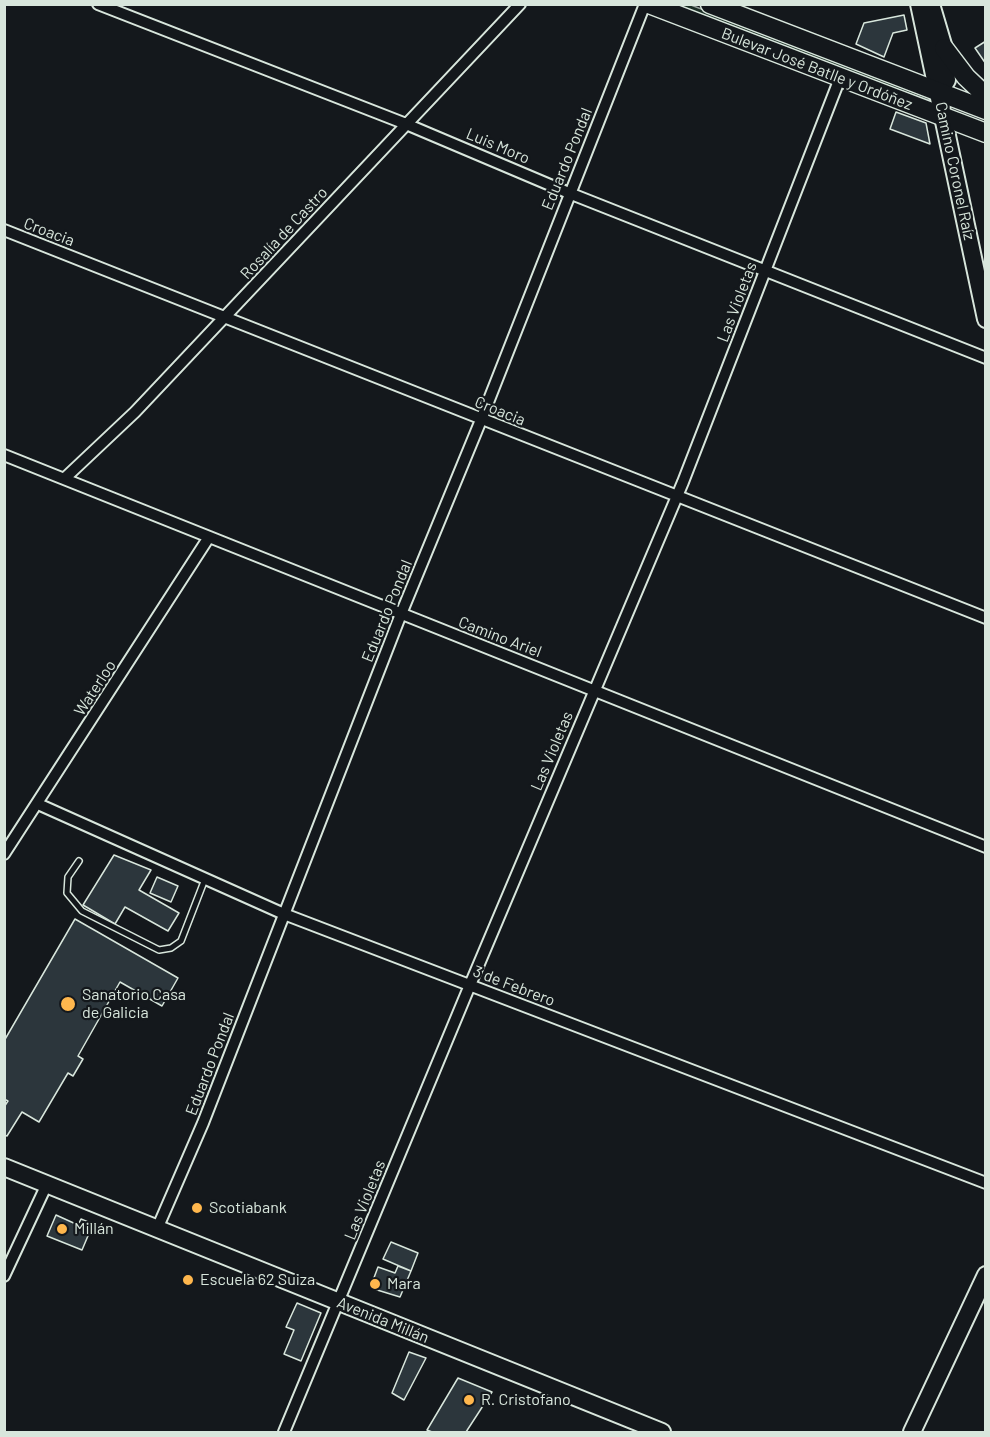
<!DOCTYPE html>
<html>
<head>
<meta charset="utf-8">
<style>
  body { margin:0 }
  #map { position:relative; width:990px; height:1437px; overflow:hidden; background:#14181c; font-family:Barlow,sans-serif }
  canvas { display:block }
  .frame { position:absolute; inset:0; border:6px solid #d8e6dc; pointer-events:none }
</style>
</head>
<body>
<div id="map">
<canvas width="990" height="1437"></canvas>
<div class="frame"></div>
</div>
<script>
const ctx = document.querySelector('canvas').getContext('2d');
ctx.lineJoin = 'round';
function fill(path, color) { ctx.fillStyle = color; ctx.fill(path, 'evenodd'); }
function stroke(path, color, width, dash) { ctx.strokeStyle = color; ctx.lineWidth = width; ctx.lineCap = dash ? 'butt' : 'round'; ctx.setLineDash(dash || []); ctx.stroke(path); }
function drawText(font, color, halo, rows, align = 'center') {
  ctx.font = font + ' Barlow,sans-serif'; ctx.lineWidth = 4.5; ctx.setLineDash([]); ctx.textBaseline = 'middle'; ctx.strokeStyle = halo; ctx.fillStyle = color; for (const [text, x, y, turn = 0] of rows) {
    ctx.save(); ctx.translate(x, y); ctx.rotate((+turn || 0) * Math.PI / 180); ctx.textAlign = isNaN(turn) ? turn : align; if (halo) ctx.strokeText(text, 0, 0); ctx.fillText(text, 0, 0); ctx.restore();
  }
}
const green = new Path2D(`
  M677,5H691L847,66L929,96L930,98L928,100L845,71Z`);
fill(green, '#1a2d24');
stroke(green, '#939e99', 1.5);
const building = new Path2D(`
  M904,15L907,30L893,33L884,57L856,44L864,23Z
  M986,41V64L975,48Z
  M896,112L926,123L930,144L890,129Z
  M114,855L151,870L139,890L179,913L168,931L125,907L115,924L83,905Z
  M157,877L178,886L171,902L150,893Z
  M75,919L178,978L162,1006L120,982L78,1056L83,1059L73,1076L68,1073L39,1122L22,1112L7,1136L4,1135V1107L8,1101L4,1099V1041Z
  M56,1215L78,1225L81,1219L93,1224L82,1250L47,1236Z
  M391,1242L418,1253L411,1271L383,1259Z
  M398,1266L411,1271L400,1297L374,1289L375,1286L372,1283L378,1267L395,1273Z
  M297,1303L321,1313L301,1361L284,1354L294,1330L286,1327Z
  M409,1352L426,1358L404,1400L392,1393Z
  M458,1378L492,1392L466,1432H432L427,1430Z`);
fill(building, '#2c363c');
stroke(building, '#d8e6dc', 1.5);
const lane = new Path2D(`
  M79,861L68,877L67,893L82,911L159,950L171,948L181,941L205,879`);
const street = new Path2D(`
  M98,4L406,124L569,193L986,358
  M4,230L986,618
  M4,455L986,847
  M65,478L135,412L520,4
  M38,804L284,914L986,1183
  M4,854L209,537
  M157,1229L203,1123L401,614L481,420L645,4
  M4,1276L47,1184
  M284,1432L470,985L683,482L840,78`);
const secondary = new Path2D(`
  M919,4L986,319
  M931,4L944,48L947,80L939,93
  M4,1167L662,1432
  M912,1432L986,1275`);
const primary = new Path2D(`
  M649,4L986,133
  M710,4L986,110
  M944,48L966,77L986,96`);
stroke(lane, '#d8e6dc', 8);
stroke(street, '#d8e6dc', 14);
stroke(secondary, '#d8e6dc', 20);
stroke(primary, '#d8e6dc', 21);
stroke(lane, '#14181c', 5);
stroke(street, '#14181c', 10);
stroke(secondary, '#14181c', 16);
stroke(primary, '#14181c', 18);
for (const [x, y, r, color] of [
  [68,1004,8,"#ffb74d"],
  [197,1208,6,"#ffb74d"],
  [62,1229,6,"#ffb74d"],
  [188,1280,6,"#ffb74d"],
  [375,1284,6,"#ffb74d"],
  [469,1400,6,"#ffb74d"]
]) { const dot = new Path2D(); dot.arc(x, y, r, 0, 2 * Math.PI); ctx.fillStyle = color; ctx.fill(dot); stroke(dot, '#14181c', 2); }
drawText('16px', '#d8e6dc', '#14181c', [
  ["Bulevar José Batlle y Ordóñez",817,69,21],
  ["Luis Moro",498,146,23],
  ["Eduardo Pondal",567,159,-68],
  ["Camino Coronel Raíz",955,171,78],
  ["Croacia",49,232,21],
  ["Rosalía de Castro",284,233,-47],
  ["Las Violetas",737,302,-69],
  ["Croacia",500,411,22],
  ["Eduardo Pondal",387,611,-68],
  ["Camino Ariel",500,637,21],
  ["Waterloo",95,688,-57],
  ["Las Violetas",552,751,-67],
  ["3 de Febrero",514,986,21],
  ["Eduardo Pondal",210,1064,-69],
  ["Las Violetas",365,1200,-68],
  ["Avenida Millán",383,1320,22]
]);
drawText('16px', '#d8e6dc', '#14181c', [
  ["Sanatorio Casa",82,995],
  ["de Galicia",82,1013],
  ["Scotiabank",209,1208],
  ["Millán",74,1229],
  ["Escuela 62 Suiza",200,1280],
  ["Mara",387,1284],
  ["R. Cristofano",481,1400]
], 'left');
</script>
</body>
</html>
